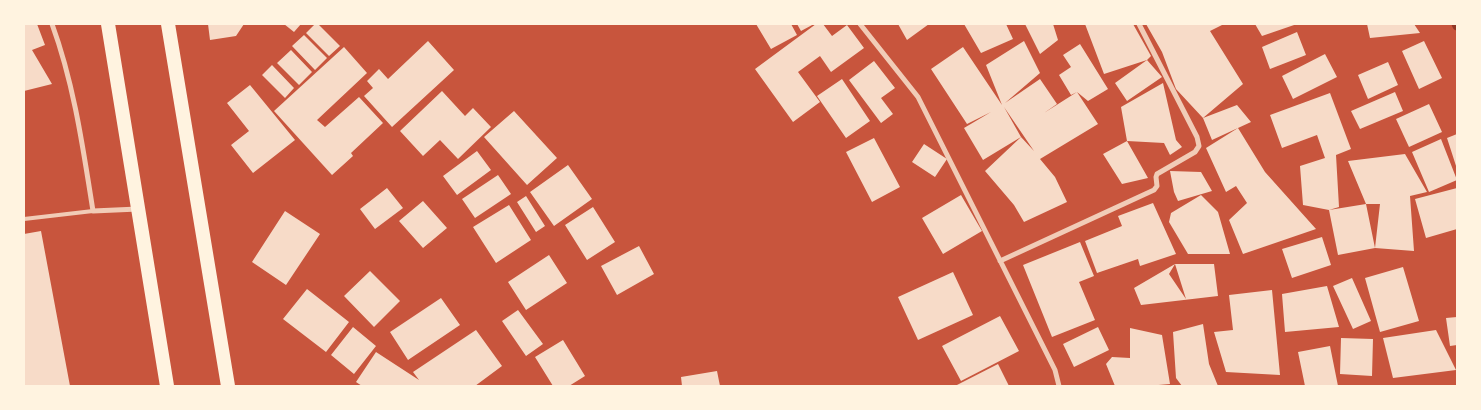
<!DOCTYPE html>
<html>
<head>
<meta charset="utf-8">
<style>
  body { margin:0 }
  #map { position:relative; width:1481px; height:410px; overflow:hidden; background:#c8553d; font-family:"Roboto Condensed",sans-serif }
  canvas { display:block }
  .frame { position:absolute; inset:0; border:25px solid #fff3e0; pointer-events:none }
</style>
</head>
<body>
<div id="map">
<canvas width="1481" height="410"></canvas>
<div class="frame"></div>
</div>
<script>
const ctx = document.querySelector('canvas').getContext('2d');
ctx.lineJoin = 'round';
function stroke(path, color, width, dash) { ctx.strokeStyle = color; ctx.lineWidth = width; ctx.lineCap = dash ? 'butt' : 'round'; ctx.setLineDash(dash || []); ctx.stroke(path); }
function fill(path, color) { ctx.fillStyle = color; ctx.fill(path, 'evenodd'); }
stroke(new Path2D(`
  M1456,24L1457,26`), '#8f3625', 9);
fill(new Path2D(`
  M24,24H37L45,45L32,50L52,84L24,91Z
  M208,24H244L236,36L210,40Z
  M284,24H301L294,32Z
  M315,24H318L340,46L329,56L306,33Z
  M756,24H791L797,35L771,49Z
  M797,24H814L801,31Z
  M816,24H823L832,36L847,25L864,48L831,72L820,56L798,72L820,102L793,122L755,69Z
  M898,24H929L907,40Z
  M964,24H1006L1013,39L981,53Z
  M1025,24H1053L1058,40L1040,54Z
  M1085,24H1133L1151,56L1147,60L1104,74Z
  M1146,24H1224L1210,31L1243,84L1203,118L1176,89L1162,52Z
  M1255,24H1297L1262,36Z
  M1367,24H1414L1420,33L1370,38Z
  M1297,32L1306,55L1270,69L1262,47Z
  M304,35L327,58L315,70L292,46Z
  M428,41L454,70L392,127L364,96L373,88L367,81L379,69L388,79Z
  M1024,41L1040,73L1005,103L1040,79L1057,104L1044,113L1077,92L1071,95L1059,75L1071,67L1063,55L1080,44L1108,89L1088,101L1077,92L1098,124L1040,159L1055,177L1067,202L1024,222L1014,205L985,171L1021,137L1034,151L1004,107L1021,137L983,160L964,128L991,112L967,124L931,69L963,47L1002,105L986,65Z
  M1424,41L1442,78L1419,89L1402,51Z
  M344,47L367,73L317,120L325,127L359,97L383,123L351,153L353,156L332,175L274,111Z
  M291,50L312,72L299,85L277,63Z
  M1325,54L1337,77L1293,99L1282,76Z
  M1147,60L1162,77L1127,101L1115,83Z
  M874,61L895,88L881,98L893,114L881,123L849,80Z
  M1388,62L1398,85L1368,99L1358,75Z
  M272,65L294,88L285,98L262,75Z
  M842,79L870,121L846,138L817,96Z
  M1163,83L1176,140L1182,147L1170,155L1164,143L1127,141L1121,107Z
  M250,85L295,140L253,173L231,145L249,131L227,103Z
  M442,91L465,116L473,108L491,127L458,159L440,140L423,156L400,131Z
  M1395,92L1403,111L1360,129L1351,111Z
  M1330,93L1351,149L1336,155L1339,207L1329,210L1366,204L1375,248L1338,255L1329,210L1303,205L1300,166L1325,158L1317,135L1282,148L1270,115Z
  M1429,104L1442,132L1409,147L1396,119Z
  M1237,105L1251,122L1212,140L1203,118Z
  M514,111L557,158L527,185L484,137Z
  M1238,128L1265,172L1316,229L1243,254L1229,220L1247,203L1236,186L1226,192L1206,148Z
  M1457,134V169L1447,138Z
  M874,138L900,187L872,202L846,152Z
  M1441,139L1457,180L1429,192L1412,152Z
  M1127,141L1148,178L1122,184L1103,154Z
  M924,144L947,159L935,177L912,162Z
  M477,151L491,170L457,195L443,176Z
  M1405,154L1427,192L1410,196L1414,251L1375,248L1380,204H1366L1348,161Z
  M568,165L592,199L554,226L530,192Z
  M1170,171L1201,172L1212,191L1178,201L1174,192Z
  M498,175L511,194L475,218L462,199Z
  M387,188L403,208L375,229L360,209Z
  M1457,188V229L1426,238L1415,199Z
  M961,195L982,231L943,254L922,218Z
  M1201,195L1218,212L1230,254H1188L1169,222L1171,213Z
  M526,196L545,226L536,232L517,202Z
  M423,201L447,228L423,248L399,221Z
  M1153,203L1176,254L1140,266L1138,259L1097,273L1085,241L1122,226L1118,216Z
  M509,205L531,240L496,263L473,227Z
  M593,207L615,242L587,260L565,225Z
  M285,211L320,234L286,285L252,262Z
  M41,231L70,386H24V234Z
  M1322,237L1331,265L1292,278L1282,249Z
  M1080,242L1094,276L1079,282L1095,320L1052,337L1023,265Z
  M639,246L654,274L617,295L601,266Z
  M549,255L567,283L526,310L508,282Z
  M1175,264L1169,274L1186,299L1175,264H1214L1218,296L1141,305L1134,288Z
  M1403,267L1419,321L1380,332L1365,278Z
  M370,271L400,301L374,327L344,296Z
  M953,272L973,315L918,340L898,297Z
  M1352,278L1371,321L1353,329L1333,286Z
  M1327,286L1339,327L1285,332L1282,294Z
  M307,289L349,322L326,352L283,319Z
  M1272,290L1280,375L1226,372L1214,332L1233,330L1229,295Z
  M441,298L460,325L408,360L390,332Z
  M518,310L543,344L526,356L502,321Z
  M1000,316L1019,351L961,381L942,346Z
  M1457,317V345L1450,346L1446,318Z
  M1203,324L1209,364L1218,386H1182L1176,378L1173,332Z
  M353,327L376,346L354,374L331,355Z
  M1098,327L1109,350L1074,367L1063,344Z
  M1130,328L1162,335L1170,384L1147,386H1115L1106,364L1112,357L1130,358Z
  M476,330L502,366L475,386H362L356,382L376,352L419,380L413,372Z
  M1436,330L1456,370L1393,378L1383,338Z
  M1341,338L1373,339L1372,376L1340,374Z
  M563,340L585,376L569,386H553L535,357Z
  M1330,346L1338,386H1305L1298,352Z
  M998,364L1009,386H955Z
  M717,371L720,386H682L681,377Z`), '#f7dbc8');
stroke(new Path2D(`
  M24,219L93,211`), '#f1ccb7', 4);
stroke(new Path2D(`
  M52,24C74,84 83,148 93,211L138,209
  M860,24L918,97L1055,370L1059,386
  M1000,261L1154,190L1157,186L1156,177L1157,174L1195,152L1199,146L1197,137L1139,24`), '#f1ccb7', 5);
stroke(new Path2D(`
  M108,24L167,386
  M168,24L228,386`), '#fff3e0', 14);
</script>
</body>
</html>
